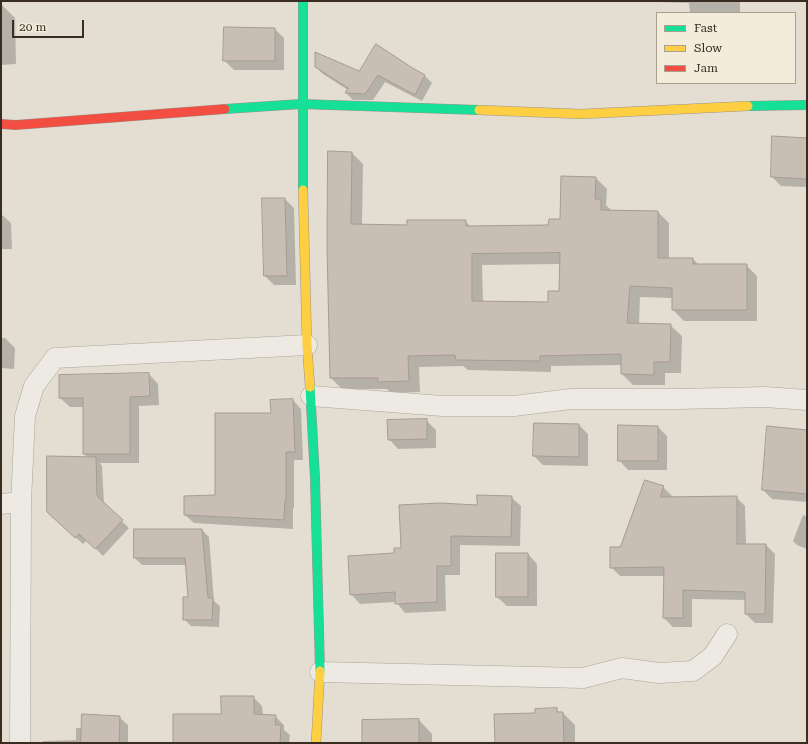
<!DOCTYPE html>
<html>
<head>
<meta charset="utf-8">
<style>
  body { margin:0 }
  #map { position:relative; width:808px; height:744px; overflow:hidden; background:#e4ded2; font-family:"Roboto Serif",serif }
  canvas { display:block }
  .frame { position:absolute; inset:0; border:2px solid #392d22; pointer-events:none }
  .legend { position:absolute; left:656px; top:12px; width:140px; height:72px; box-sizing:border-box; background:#f3ecda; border:1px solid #a9a090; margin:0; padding:5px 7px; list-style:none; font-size:12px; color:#392d22 }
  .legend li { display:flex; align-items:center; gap:8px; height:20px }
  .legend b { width:20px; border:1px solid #a9a090 }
  .scale { position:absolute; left:12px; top:20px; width:72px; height:18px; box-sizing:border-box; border:2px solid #392d22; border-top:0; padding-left:5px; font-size:12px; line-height:14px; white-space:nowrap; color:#392d22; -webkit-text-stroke:3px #f3ecda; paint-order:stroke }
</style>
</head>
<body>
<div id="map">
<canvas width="808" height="744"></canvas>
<div class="frame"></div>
<ul class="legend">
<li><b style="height:5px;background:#16e098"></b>Fast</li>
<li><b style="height:5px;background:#ffcf43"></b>Slow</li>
<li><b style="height:5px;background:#f24e42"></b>Jam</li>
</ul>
<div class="scale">20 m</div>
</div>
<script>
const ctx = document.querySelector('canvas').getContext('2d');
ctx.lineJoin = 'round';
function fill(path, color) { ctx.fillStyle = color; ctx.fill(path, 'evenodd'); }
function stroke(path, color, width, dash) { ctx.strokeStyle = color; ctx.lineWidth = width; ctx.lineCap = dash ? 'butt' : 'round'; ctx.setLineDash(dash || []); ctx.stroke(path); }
fill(new Path2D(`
  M622,1H740V13H690L689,3Z
  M1,4L15,18L16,64L1,65Z
  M275,29L284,38V70H234L224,60Z
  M316,67L359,72L410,68L425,76L432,83L422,101L385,82L373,100H353L346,93L348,90L323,74Z
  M807,139V187L781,186L772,177Z
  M352,153L363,164L362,226H408L465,221L471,227L549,226L561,220L596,178L607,189L606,205L612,211L658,212L669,223V259H693L699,265H746L757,276V321H684L673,310V298L640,297L639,324L670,325L682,336L681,373H665V385H633L622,374V365L551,366V372L468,370L463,366L419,367L420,392L391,393L387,389H342L331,378ZM561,264L560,292L549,303L483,302L482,265Z
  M285,199L294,208L296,285H274L265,276Z
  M1,214L11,223L12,249H1Z
  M1,338H5L15,348L14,369L1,368Z
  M149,374L158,384L159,405L139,406V463H100L102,466L104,504L129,528L103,556L87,540L83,544L55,519L88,458L84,454V407H70L60,398Z
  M293,400L301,409L303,460H294V508H293V529L194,523L185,515L216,496L272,414Z
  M426,420L436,430V448L398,449L389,439Z
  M579,425L588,434V466L543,465L534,456Z
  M619,426L658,427L667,436V470H628L619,460Z
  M807,431V502L772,499L763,490Z
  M663,487L672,496V497H736L745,506L746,545H766L775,554L773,623H755L746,614V600L692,599V627H673L664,618V576H620L611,567L621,548Z
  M511,497L521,506L520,546L460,545V575H445L446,611L405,613L396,602L360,604L351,594L402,549L478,506Z
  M803,515L807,517V549L797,545L793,541Z
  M202,530L209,537L214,601L220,606L219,627L191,626L184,619L189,598L186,565H142L135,558Z
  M528,554L537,564V606H507L497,597Z
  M253,697L262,706L263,715L275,716L284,725V730L290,735L289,743H174Z
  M556,709L560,713H563L575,725V743H496L536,714Z
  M119,717L128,725V743H43V741L76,740V728H82Z
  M419,720L432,734V743H364Z`), '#0003');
const building = new Path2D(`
  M224,27L275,28V61H223Z
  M376,44L411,67L425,75L415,95L378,75L365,94L345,93L348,88L315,67V52L359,71Z
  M772,136L807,138V179L771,177Z
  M328,151L352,152L351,224L407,225V220H466V226L548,225L549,219H560L561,176L596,177L595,199H601V210L658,211V258H693V264H747V310H672V288L630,286L627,323L671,324L670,362H654V375L621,374V354L540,356V361L456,360L455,355L408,356L409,381L378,382V378H330L327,246ZM560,253L559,291H548V302L472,301V254Z
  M262,198H285L287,276H264Z
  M149,373L150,396L130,397V454H83V398H59V375Z
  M293,399L295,452H286V500H285L284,520L184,515V496L215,495V413H271L270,400Z
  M427,419V439L388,440L387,420Z
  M534,423L579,424V457L533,456Z
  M618,425L658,426V461H618Z
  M767,426L807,430V494L762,490Z
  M47,456L96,457L97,496L123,520L95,549L79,534L75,538L47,512Z
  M645,480L664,486L660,497L737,496V544H766L765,614H745V592L683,590V618H663L664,567L610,568V547H620Z
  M477,495L512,496L511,537L451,536V566H437V602L395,604V592L350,595L348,556L394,553V548H401L399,505L440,503L477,505Z
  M134,529H202L208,598H213L212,620H183V597H188L185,558H134Z
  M496,553H528V597H496Z
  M221,696H254V714L276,715L275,725H281L280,743H173V714H221Z
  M557,708V712H563L564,743H495L494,714L535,713V709Z
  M82,714L120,716L119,743H81Z
  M419,719V743H362V720Z`);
fill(building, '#c8beb3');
stroke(building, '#a59b91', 1);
const street = new Path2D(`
  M311,396L443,406H514L571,399H679L765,397L807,400
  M1,504L21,502
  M320,672L583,678L622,668L659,673L693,671L713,656L727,634
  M20,743L21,502L25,416L34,386L55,358L307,345`);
const fast = new Path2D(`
  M748,106L807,105
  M225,109L301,104L479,110
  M303,190V1
  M310,387L315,478L320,671`);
const slow = new Path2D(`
  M479,110L581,114L748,106
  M303,190L307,345L310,387
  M316,743L320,671`);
const jam = new Path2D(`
  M1,124L16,125L225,109`);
stroke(street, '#aaa49a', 21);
stroke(fast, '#9a938a', 10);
stroke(slow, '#9a938a', 10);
stroke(jam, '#9a938a', 10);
stroke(street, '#eceae3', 20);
stroke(fast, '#16e098', 9);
stroke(slow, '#ffcf43', 9);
stroke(jam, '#f24e42', 9);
</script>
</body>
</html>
